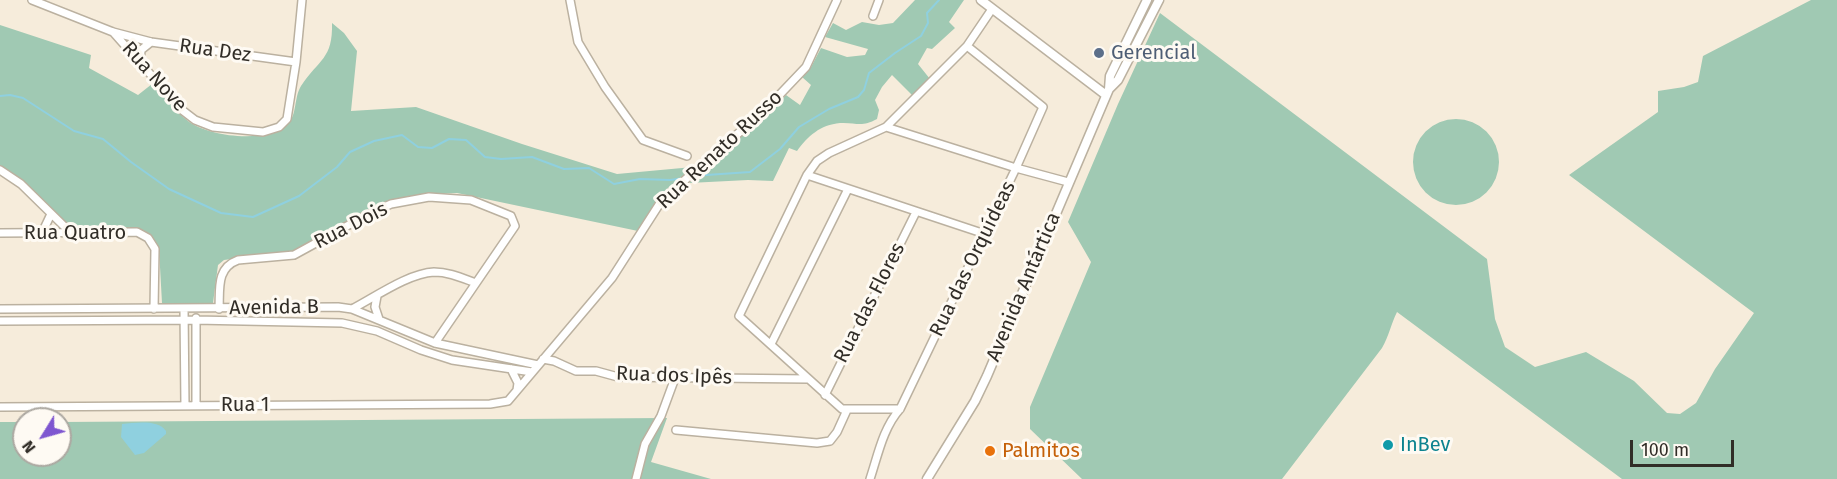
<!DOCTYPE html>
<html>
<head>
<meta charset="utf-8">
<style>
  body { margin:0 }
  #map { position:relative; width:1837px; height:479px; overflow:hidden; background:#f6ecdb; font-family:"Fira Sans",sans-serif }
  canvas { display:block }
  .north { position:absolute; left:12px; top:407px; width:60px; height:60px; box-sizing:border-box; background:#fefaf3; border:2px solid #aca8a1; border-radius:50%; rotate:233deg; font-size:16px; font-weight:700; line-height:24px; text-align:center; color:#312d27 }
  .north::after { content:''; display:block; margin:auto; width:21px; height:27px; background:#7e56d0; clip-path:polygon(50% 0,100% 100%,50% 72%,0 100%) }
  .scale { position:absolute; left:1630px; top:440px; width:104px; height:27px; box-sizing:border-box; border:3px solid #312d27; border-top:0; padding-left:8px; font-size:18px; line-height:21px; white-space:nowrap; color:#312d27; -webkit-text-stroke:4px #fefaf3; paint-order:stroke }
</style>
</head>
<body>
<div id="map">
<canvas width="1837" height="479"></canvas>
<div class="north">N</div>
<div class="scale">100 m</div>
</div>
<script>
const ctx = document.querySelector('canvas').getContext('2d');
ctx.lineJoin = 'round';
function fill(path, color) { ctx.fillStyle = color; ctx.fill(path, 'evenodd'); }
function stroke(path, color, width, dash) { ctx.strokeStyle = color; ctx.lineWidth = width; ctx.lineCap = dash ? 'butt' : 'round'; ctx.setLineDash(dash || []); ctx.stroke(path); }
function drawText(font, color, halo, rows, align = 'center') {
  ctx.font = font + ' "Fira Sans",sans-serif'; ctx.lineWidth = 6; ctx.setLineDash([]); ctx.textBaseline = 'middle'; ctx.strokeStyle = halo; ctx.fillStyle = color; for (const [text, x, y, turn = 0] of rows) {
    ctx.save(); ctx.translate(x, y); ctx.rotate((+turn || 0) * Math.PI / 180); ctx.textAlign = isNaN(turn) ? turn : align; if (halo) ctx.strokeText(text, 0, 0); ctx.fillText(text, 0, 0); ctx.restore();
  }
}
fill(new Path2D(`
  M915,0H964L949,22L955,28L932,49L927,48L918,64L930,79L913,96L892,75L882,87L875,100L879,110L877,119C861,128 856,122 840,123C820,125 808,136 797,151L789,148L773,181L748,180L689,183L786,95L800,105L811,85L802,77L811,67L821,48L847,57L865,55L868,49L825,37L833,23L846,30L862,22L879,25L893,23Z
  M1811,0H1837V479H1622L1397,312C1391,324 1389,336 1382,348L1282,479H1082L1030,429V407L1091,262L1068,222L1118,104L1160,13L1487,259L1495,319L1505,347L1535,367L1586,352L1634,381L1667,413L1680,414L1696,403L1715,369L1754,313L1569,175L1658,112V91L1684,87L1698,82L1703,56Z
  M332,23L344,33L357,51L351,111L416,107L522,144L617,174L693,167L662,195L638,231L457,193L420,195L385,202L294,251L224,260L218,265L213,303H162L159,249L151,236L142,230L130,229H72L15,176L0,166V25L91,55L89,68L138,95L152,84C164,96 175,111 188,121C209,137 267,144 288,124C297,115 294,97 301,86C319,59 333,59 332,23Z
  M1413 162a43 43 0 1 1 86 0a43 43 0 1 1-86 0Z
  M667,418L651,462L711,479H0V422H24V455H60V422Z`), '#a0c9b3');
fill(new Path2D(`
  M122,424C135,423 158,419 166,431V434L144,453L135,455L121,437Z`), '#8fd0df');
stroke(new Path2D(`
  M0,96L10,95L23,98L74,131L103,139L131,162L169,189L221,213L253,217L299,196L337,167L350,152L374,141L402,135L418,147L432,148L449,139L466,140L485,157L501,159L532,157L564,169L589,168L614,184L640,179L670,180L684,178
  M692,176L750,172L780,149L799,127L829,109L858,97L864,90L869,73L895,53L921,36L928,23L927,13L939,0`), '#8fd0df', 2);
const minor = new Path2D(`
  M32,0L113,32L151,42L296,62
  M570,0L578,42L605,87L643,140L687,156
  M873,16L879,0
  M113,32L182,110L195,120L213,127L263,132L279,127L287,119L296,62L302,0
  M140,63L141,50L151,42
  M886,127L1016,168L1068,182
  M0,170L21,184L70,232
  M807,175L985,234
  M0,233L137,232L148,238L155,249L154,309
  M42,233L51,214
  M377,296L375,307L379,319
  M0,309L338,307L352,309L435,343L538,365
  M184,309L185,406
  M219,309C220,289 216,268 238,260L294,255L367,215L391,204L429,197L471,200L511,216L515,226L435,343
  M352,309C375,297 409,273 434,272C449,272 462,278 476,283
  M196,318V406
  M0,321L195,320L342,323L377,331L421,350L452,360L532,372
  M771,344L848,189
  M543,359L554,361L576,371H596L618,377L808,379
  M511,369L518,383L517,390
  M825,395L916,212
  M0,407L490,404L508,401L612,278L662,200L766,109L806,67L837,0
  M900,409H842L739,316L807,175L817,161L829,153L886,127L967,46L992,9
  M676,430L817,443L830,441L837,432L847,410
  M636,479L645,444L661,416L675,378
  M870,479C878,455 883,428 900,409L1016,168L1043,107L967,46`);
const major = new Path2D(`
  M981,0L1106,95
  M1109,89L1118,80L1159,0
  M927,479L975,401L987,376L1109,89L1110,76L1147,0`);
stroke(minor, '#bbb1a0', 10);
stroke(major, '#bbb1a0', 11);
stroke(minor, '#fff', 7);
stroke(major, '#fff', 8);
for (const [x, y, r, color] of [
  [1099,53,6,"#5c6f8a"],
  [1388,445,6,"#0f9aa8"],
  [990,451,6,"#e8710a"]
]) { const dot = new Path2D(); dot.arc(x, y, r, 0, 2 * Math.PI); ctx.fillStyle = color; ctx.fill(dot); stroke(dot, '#fefaf3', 2); }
drawText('20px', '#312d27', '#fefaf3', [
  ["Rua Dez",215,51,8],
  ["Rua Nove",154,77,48],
  ["Rua Renato Russo",720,150,-43],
  ["Rua Dois",351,226,-27],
  ["Rua Quatro",75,233],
  ["Rua das Orquídeas",973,259,-64],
  ["Avenida Antártica",1024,287,-67],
  ["Rua das Flores",870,303,-63],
  ["Avenida B",274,308,-1],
  ["Rua dos Ipês",674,376,2],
  ["Rua 1",245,405]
]);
drawText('20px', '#4e5e75', '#fefaf3', [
  ["Gerencial",1111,53]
], 'left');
drawText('20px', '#0d838f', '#fefaf3', [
  ["InBev",1400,445]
], 'left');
drawText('20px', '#c56008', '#fefaf3', [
  ["Palmitos",1002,451]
], 'left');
</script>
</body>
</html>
